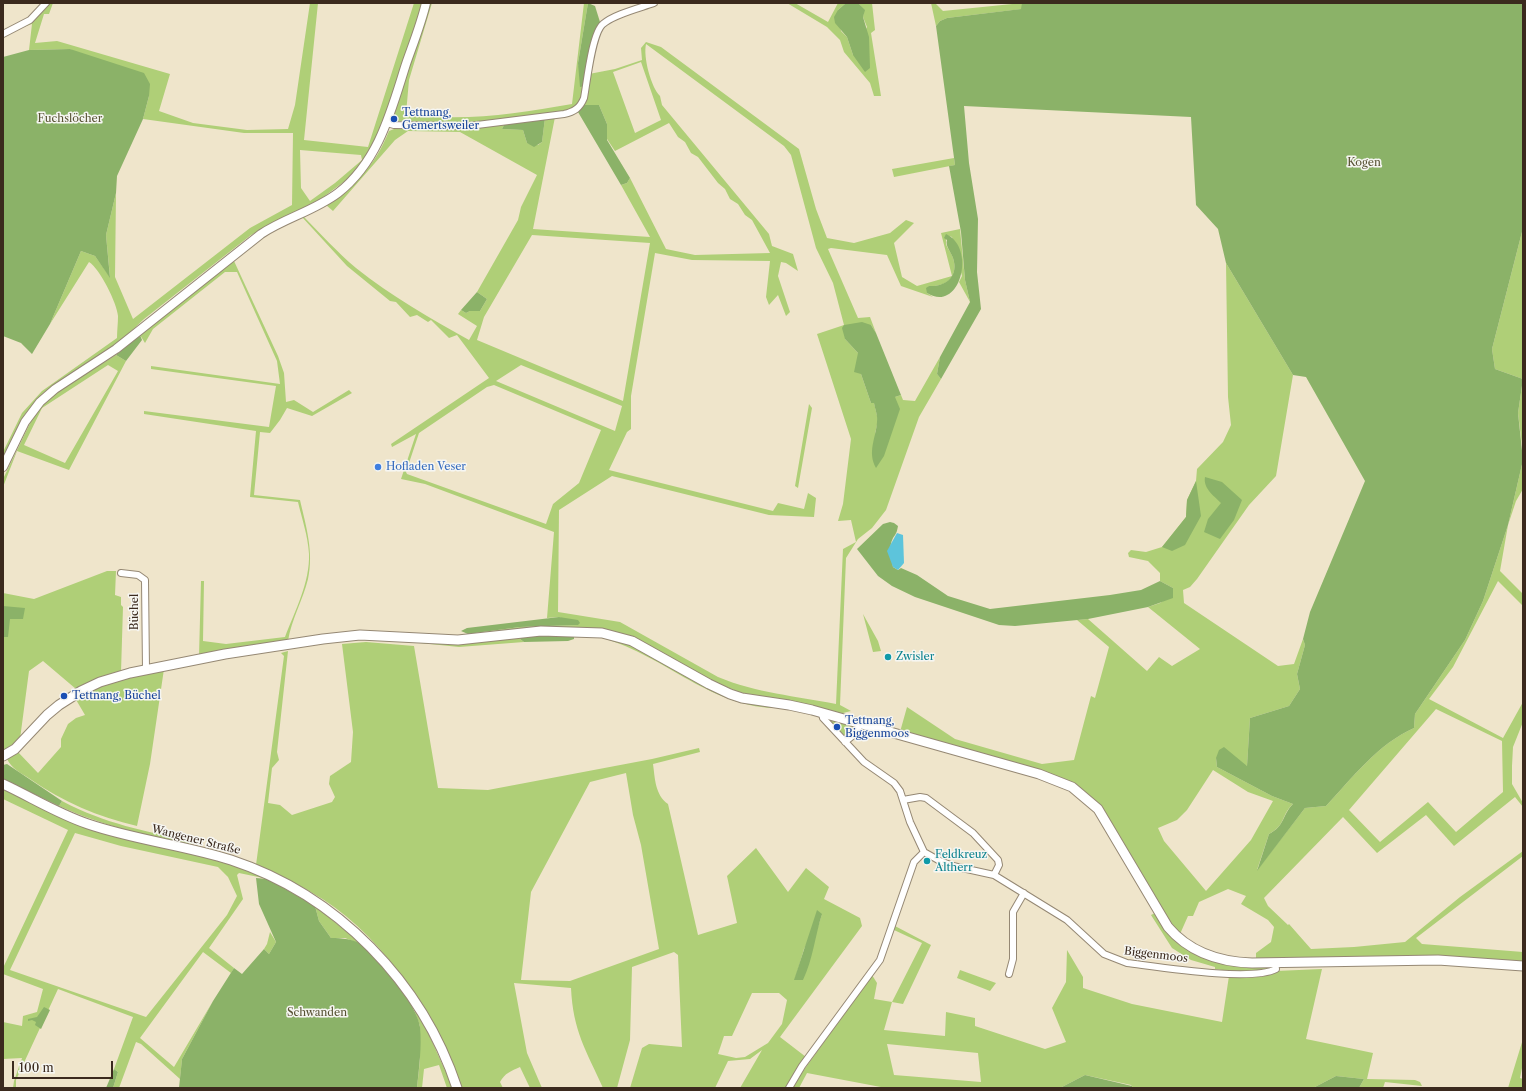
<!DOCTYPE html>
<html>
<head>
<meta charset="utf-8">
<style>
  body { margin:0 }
  #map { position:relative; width:1526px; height:1091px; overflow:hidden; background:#efe5cb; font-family:"Libre Caslon Text",serif }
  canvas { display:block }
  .frame { position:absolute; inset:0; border:4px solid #3b2a1e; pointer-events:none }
  .scale { position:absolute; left:12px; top:1061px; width:101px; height:18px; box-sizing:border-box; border:2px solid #3b2a1e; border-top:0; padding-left:5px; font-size:12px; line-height:14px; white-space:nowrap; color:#3b2a1e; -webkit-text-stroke:3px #f6f6f2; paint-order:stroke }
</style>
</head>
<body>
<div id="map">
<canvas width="1526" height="1091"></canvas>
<div class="frame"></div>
<div class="scale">100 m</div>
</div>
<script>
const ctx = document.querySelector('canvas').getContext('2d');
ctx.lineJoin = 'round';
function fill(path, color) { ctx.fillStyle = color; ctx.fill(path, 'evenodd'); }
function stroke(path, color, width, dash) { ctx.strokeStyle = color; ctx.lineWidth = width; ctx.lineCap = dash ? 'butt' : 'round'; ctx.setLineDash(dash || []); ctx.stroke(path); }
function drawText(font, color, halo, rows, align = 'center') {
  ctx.font = font + ' "Libre Caslon Text",serif'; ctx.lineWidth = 3; ctx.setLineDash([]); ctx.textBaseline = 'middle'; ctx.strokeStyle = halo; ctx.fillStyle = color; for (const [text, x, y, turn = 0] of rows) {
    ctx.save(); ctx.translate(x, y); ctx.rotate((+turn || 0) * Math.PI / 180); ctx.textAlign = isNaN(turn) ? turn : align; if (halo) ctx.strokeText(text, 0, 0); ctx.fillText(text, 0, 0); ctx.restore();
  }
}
fill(new Path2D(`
  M48,3H53L49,14H44L35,43L57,41L170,74L159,111L193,123L247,130L288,129L295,105L310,3H318L304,140L368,147L414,3H423L387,115L368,156L349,178L322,198L251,235L144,319L123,339L43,393L25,414L3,460V452L22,413L42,391L117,338C117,331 118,323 118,316C117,303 100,269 89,262L50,324L81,251L95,256L110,277L106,235L116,193L115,277L133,319L250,228L292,205L293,133H244L143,119L149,96L70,49L29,50L32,24L17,29ZM300,150L361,155L362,160L335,183L310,201L301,188Z
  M429,3H432L409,80L406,114C463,122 516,114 572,104L584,3H588L578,63L585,86L579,103L571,109L562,111L472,123L396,121L392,117Z
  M787,3H795L828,22L838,3H846L838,10L841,31L847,37L853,55L867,27L863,17L864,10L858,3H872L875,30L871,33L881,96H874L870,83L844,52L840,40L827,27Z
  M931,3H935L943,11L1022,3V9L947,18L940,21L936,26Z
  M646,42L661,47L799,149L816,209L827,238L854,243L890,233L906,220L914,223L894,243L902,277L917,286L952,276L941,233L960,229L965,280L970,302L959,282L962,276L952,237L946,235C946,237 946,242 946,244C947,248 952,254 953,258C959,277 946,287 929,286L927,293L933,297L901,286L887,255L831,248L828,249L858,318L870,317L876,333L871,325L845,339L858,353L861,374L871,403H874L878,420L875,434L895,397L901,395L903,400L915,401L940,357L937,374L941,379L919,417L886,510L872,528L858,539L846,558L840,705L851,711L839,714L739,692L710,680L628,636C577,619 520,631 468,636V634L520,627L578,625L559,617L547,618L554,532L425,484L401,479L416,434L392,447L391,444L489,378L457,335L449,338L431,320L428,322L417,315L410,317L396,302L390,301L347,266L302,217H304C321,234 337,252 356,268C391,296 430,318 469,340L477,326L458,314L461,310L466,313L470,311H480L487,299L477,292L518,220L521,207L537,175L460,132L408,131L395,140L333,211L326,205C356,184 375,166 389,131L394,129H467L504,125L502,129L523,130L527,143L538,145L542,142L545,118L555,117L533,229L650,237L621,185L627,183L630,178L666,249L695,255L770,253L752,220L745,215L738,204L730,199L725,189L718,183L698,157L691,153L685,142L678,137L669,123L615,151L607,139V124L599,105H584L589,74L615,69L642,60L641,48ZM646,44L784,146L791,155L816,248L833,283L844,325L817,334L851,439L843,504L838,521L851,520L856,542L843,549L836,704C796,696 756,693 718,677L620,622L558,612L559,510L612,476L769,515L814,517L816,498L808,493L804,509L778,503L773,511L609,470L627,432L631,429V396L655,253L692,260L770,261L766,297L769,305L778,295L786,316L790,312L778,276L781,262L786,263L798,271L793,254L772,246L769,234L662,105L660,96C651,87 643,57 646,44ZM641,62L661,120L635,133L613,72ZM532,235L650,243L623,401L477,340L484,317ZM521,365L622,406L615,431L496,381ZM494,385L601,430L579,483L553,504L546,524L407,474L406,472L419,433L487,387Z
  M954,158L955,165L894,177L892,169Z
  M1523,228V453L1518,413L1523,379L1495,369L1492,349Z
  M234,261L278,356L284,373L286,402L294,400L313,412L349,390L352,393L312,416L287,408L280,420L270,433L260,432L254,495L300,500C306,526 314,552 308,579C303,600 291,620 288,641L199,656L201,581H204L203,641L226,644L285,637C295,611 310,582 309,554C308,536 302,519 298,502L250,497L256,431L144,414V411L269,427L276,386L151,369V366L280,384L277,361L237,272H225L153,329L145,343L140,335Z
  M1226,263L1293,375L1276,476L1249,505L1197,579L1190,587L1183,590L1184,603L1278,666L1294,664L1303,639L1305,645L1297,674L1300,689L1289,706L1250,718L1247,766L1216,758L1217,767L1272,796L1293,804C1281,815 1286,825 1269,834L1257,870L1305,808L1326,806C1353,777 1378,744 1414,728L1415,714L1465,640L1483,601L1508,525L1523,460V489L1516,501L1508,525L1500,571L1523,594V606L1498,581L1453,667L1429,699L1503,738L1523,702V722L1513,747L1512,766V784L1523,803V807L1515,797L1454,846L1426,815L1377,853L1343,817L1264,898L1268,906L1288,925L1289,924L1311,949L1354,947L1405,942L1460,897L1523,851V856L1416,938L1422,944L1523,952V963L1256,959V953L1271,942L1274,927L1268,920L1241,904L1246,896L1228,889L1199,902L1193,916H1188L1180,934L1165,917L1101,808C1072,775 1030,767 989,756C960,748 930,740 900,732L907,707L955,739L1042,764L1074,760L1091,696L1095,698L1109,647L1077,620L1088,619L1147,671L1159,657L1172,666L1200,649L1148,607L1160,603L1172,595L1173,588L1160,581V573L1148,561L1129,557L1128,553L1131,550L1146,552L1162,547L1186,517L1187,500L1196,481L1197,469L1223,442L1231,425L1228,397ZM1436,709L1502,741L1503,792L1456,832L1428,802L1380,842L1349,810ZM1213,770L1248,792L1273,801L1251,840L1206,891L1164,841L1158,828L1177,820L1187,810Z
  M116,355L126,361L69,470L17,451L3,487V479L35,413L59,390ZM108,365L118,371L65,463L24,445L42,408Z
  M809,404L812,408L798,488L795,486Z
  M107,571H116L115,595L121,597V605L123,607L121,672L76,689L43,661L29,671L20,739L3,753V593L34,599Z
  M863,614L878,641L881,651L873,652Z
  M521,636L520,639L524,642L459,647L401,641Z
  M598,637L614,638L631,644L685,673L774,708C707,706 661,652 598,637Z
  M366,642L414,646L438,788L488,790L652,759L699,748L700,752L653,764C655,778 655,795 668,804L698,935L737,923L727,876L756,848L788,892L806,868L829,887L824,899L860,918L862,926L780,1037L806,1057L787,1088H740L762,1050L750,1059L728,1061L715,1088H630L642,1048L649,1044L682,1047L678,955L674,952L632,967L630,1040L617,1088H603C586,1050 573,1031 571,988L514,983L527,1053L542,1088H530L520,1067C511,1071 505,1073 500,1082L503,1088H461C437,1019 386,940 324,900C302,886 280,875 256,865L284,656L281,653L288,651L277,752L279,760L272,768L268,803L280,805L292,815L332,802L335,797L329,784L330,776L351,762L353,732L342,644ZM626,773L633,815L641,845L659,949L570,981L521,980L531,892L590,782ZM822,914L817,930L795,979L804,949ZM752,993H779L787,1000L782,1024L768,1043L745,1057L736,1058L718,1054L724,1036H732Z
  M164,669L150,764L137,826C98,817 63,802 30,779C21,773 12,769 7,759L17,751L38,773L61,747V739L68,724L76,718L85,715L75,698L104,683Z
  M832,720L850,725L853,728L852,734L847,736L844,735L830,722Z
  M3,788L78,824L112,836L221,861L268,879L239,873L237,875L243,899L209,948L234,968L231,973L203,952L140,1038L174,1067L213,1001L182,1059L180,1079L141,1044L136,1042L119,1088H113L118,1072L114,1069L133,1017L58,989L16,1080V1088H13L14,1081L22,1058L3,1059V1022L22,1026L23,1016L37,1012L43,989L3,974V968L68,830L3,799ZM75,833L121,846L218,867L228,877L237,896L227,915L146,1017L10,970Z
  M62,801C106,824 144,831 192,841L191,844C144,835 103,826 59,806Z
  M315,906L363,945L345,938H331L319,921Z
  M1155,913L1191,951L1271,965L1272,968C1254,974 1234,972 1215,969V967L1191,960L1172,948L1151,915Z
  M895,926L931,945L903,1004L892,1002L884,1030L945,1036L946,1012L975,1018V1026L1045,1049L1066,1042L1052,1008L1066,982L1067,950L1083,977V988L1132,1004L1222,1022L1229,976C1244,977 1264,980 1276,971L1322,969L1306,1039L1373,1053L1367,1079L1415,1080L1420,1082L1422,1086L1385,1082L1383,1088H1359L1364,1079L1336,1076L1313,1088H1133L1131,1085L1085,1075L1060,1088H886L807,1073L799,1088H791L872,975L877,983L874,999L892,1002L922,943L894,930ZM887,1044L978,1053L981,1082L894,1075Z
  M270,932L276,942L269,954L264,949L267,944Z
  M960,970L996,983L990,991L957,978Z
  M412,1004L426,1028L453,1088H447L439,1065L424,1069L422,1088H417L420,1060V1026Z
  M1523,1039V1063L1520,1078L1523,1079V1088H1508Z`), '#afcf77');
fill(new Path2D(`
  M588,3L595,6L600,22L599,27L585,86L580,87L578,63Z
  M846,3H858L865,10L863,17L869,37L870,68L865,72L853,55L847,37L835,23L834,17L838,10Z
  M1022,3H1523V228L1492,349L1495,369L1523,379L1518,413L1523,460L1508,525L1483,601L1465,640L1415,714L1414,728C1378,744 1353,777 1326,806L1305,808L1257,871L1269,834C1285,826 1282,815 1293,804L1272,796L1217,767L1216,758L1219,750L1224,747L1247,766L1250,718L1289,706L1300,689L1297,674L1305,645L1303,639L1310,612L1365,481L1306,377L1293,375L1226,263L1218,229L1196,205L1191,117L964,106L969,163L978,219L977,272L981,309L941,379L937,374L940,357L970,302L965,280L961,232L949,166L955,165L936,26L940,21L947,18L1021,9Z
  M70,49L144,73L150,84L149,96L143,119L117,176L116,193L106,235L110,278L95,256L81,251L50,324L32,354L21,343L3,336V57L29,50Z
  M584,105H599L607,124V140L630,178L627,183L621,185L578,112Z
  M545,118L542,142L534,147L527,143L523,130L502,129L504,125Z
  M946,234C977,248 960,314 927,293L926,288L929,286C946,287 959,276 953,258C951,252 945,246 947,240L944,238Z
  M477,292L487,299L480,311H470L466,313L461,310Z
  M862,322L871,325L876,333L901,395L895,397L900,409L884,456L876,468C867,452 876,438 877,422C878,416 875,409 874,403H871L861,374L854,372L858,353L845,339L842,328L844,325Z
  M140,335L142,340L126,361L116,355Z
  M1205,477L1222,482L1242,500L1234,520L1220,539L1204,532L1208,519L1221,503C1213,495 1203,488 1205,477Z
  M1196,481L1201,516L1185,545L1172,551L1162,547L1186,517L1187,500Z
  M890,522L894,523L898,526C897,532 896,534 893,538C888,547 892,558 893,567L898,570L901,568L917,575L948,596L990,609L1110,595L1141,590L1160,581L1173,588V598L1148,607L1088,619L1015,626L999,625L915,597L892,586L878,576L857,549L883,524Z
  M3,606L25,608L23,619H10L8,637H4Z
  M559,617L578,620L580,623L578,625L520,627L468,634L461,631L467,628Z
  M574,634V639L568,641L524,642L520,639L521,636Z
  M7,764L62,801L59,806L3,779V765Z
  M256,878L268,879L315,906L319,921L331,938C342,938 354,939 363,945C380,957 418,1007 420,1027C422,1047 419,1068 417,1088H179L182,1059L213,1001L234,968L242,974L264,949L269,954L276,942L259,904Z
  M817,910L822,914C815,936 813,959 803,980H794Z
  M44,1007L50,1010L41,1029L35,1025L36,1022L32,1020L28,1021V1019L37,1017Z
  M114,1069L118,1072L113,1088H106Z
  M1085,1075L1132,1086V1088H1060Z
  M1336,1076L1364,1079L1359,1088H1313Z`), '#8bb268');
fill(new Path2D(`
  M897,533L903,535L904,563L898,570L893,567L887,551Z`), '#5dc4db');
const minor = new Path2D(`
  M3,34L30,20L46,3
  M387,123L394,125L469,126L564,114C574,112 580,108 584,98C587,82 592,33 603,24C614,14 640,8 654,3
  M121,573L138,575L145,580L146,670
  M822,714L823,718L864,762L894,783L900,791L910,822L924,852L940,861L953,866L994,875L1067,920L1104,954L1127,963C1159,967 1251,982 1276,969L1275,963
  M845,742L856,733L860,724
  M903,800L920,797L926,798L973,833L998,860L999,865L994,875
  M1009,974L1013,959V912L1024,893
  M789,1088L802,1066L880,960L914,862L924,852`);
const tertiary = new Path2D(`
  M3,467L25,422L40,402L55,389L116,349L261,234C285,218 314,211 338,193C379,161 391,111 406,64C413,44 421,24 426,3`);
const secondary = new Path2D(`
  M3,756L15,749L47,715L59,705L81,691L100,682L130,673L225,654L323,639L360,635L458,640L541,631L602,633L632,641L709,684L730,694L742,698L789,705L812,710L1039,774L1072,787L1098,809L1168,927C1190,953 1219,962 1252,963L1438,960L1523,966
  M3,784C31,797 58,814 88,824C135,840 184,845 231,860C337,895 422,982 457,1088`);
stroke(minor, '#958874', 8);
stroke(tertiary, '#958874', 10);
stroke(secondary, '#958874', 11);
stroke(minor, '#fff', 6);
stroke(tertiary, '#fff', 8);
stroke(secondary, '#fff', 9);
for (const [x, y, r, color] of [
  [394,119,4,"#1a4fb4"],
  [378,467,4,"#3f7fe0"],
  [888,657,4,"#0f9aa8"],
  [64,696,4,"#1a4fb4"],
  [837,727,4,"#1a4fb4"],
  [927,861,4,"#0f9aa8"]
]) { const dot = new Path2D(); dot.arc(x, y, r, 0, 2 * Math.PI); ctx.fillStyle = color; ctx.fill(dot); stroke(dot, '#f6f6f2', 1.5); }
drawText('11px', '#164399', '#f6f6f2', [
  ["Tettnang,",402,113],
  ["Gemertsweiler",402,126],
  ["Tettnang, Büchel",72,696],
  ["Tettnang,",845,721],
  ["Biggenmoos",845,734]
], 'left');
drawText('11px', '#585334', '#f6f6f2', [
  ["Fuchslöcher",70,119],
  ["Kogen",1364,163],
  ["Schwanden",317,1013]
]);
drawText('11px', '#366cbe', '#f6f6f2', [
  ["Hofladen Veser",386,467]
], 'left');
drawText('11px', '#3b2a1e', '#f6f6f2', [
  ["Büchel",135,612,-90],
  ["Wangener Straße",196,840,14],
  ["Biggenmoos",1156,955,7]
]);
drawText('11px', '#0d838f', '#f6f6f2', [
  ["Zwisler",896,657],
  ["Feldkreuz",935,855],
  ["Altherr",935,868]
], 'left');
</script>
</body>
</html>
